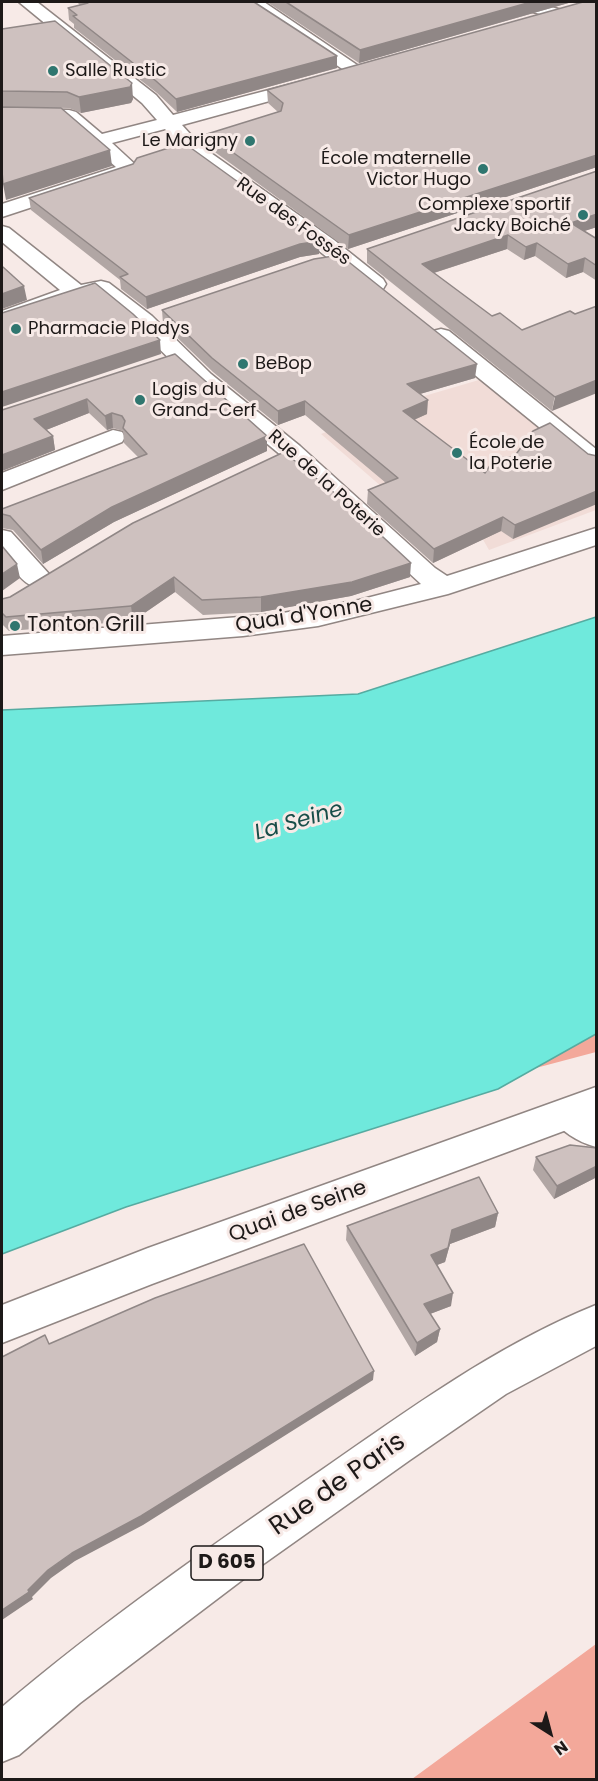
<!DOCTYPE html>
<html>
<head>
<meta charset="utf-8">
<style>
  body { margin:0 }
  #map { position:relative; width:598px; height:1781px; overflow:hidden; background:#f7eae7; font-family:Poppins,sans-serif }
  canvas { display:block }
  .frame { position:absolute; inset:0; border:3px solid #1d1918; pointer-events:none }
  .north { position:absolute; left:520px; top:1703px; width:60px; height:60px; -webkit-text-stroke:4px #f7eae7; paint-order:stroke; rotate:144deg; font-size:16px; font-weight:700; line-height:24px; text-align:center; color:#1d1918 }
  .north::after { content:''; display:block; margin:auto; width:21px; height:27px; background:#1d1918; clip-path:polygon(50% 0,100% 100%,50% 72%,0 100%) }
</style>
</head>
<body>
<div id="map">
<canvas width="598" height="1781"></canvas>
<div class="frame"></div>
<div class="north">N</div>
</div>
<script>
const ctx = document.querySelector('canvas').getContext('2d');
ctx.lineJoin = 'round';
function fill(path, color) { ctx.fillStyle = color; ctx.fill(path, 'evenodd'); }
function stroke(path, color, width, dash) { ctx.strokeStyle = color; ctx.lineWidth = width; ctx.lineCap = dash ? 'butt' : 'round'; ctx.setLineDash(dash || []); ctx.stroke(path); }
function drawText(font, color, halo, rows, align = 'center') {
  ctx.font = font + ' Poppins,sans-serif'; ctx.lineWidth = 6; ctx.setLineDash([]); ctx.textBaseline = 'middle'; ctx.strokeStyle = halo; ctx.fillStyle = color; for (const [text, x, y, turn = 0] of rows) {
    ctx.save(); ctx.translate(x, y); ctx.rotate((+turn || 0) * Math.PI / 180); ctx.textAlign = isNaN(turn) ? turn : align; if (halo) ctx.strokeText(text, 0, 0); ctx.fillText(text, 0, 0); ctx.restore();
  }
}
fill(new Path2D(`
  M479,380L596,472V510L489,550L444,472L390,494L321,434L397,404Z`), '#f1dcd7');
fill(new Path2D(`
  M596,1021V1052L502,1077Z
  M596,1644V1779H412Z`), '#f3a89a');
const water = new Path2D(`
  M596,617V1034L498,1089L126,1207L2,1254V710L358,694Z`);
fill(water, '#6fe9dc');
stroke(water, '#56aba1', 1.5);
const minor = new Path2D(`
  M19,2H37L156,95L173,115L311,79L317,80L320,84L317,88L182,125L201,146L334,240L383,279L386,284L383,289L375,291L367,289L318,250L187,154L165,129L112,143L138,167L133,174L2,217V204L116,167L64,122L2,121V109L69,110L76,112L102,134L157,120L142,103Z
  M245,2H264L366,71L363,75H351Z
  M510,2H534L596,20V30L512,6Z
  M2,226L9,228L81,285L101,281L109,283L152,316L211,374L300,446L435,568L447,576L596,528V545L448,594L318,626L243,636L2,655V636L277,614L359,600L421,584L282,456L195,384L136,326L97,295L80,298L2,326V311L60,290L2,242Z
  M441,329L449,331L596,449V468L587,466L433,341L430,336L433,331Z
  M113,430L122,432L125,437L122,442L2,490V473Z
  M2,530L11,532L50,575L54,581L50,587C26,593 15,570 2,554Z
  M569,1098L596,1111V1147C578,1142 559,1131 550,1114L556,1103Z`);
const major = new Path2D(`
  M596,1087V1119L152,1284L2,1343V1305L148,1248Z
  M596,1305V1346L506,1394L410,1460L262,1565L80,1703L19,1755L2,1762V1707C103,1621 214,1544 323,1469C411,1408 497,1345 596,1305Z`);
stroke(minor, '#918683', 3);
stroke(major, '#918683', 3);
fill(minor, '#fff');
fill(major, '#fff');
fill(new Path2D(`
  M77,2H254L337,68L177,112L157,93L74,28V24L69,20L68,8L80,5Z
  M267,2H572L359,63Z
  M597,2V167L348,249L208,147L207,134L278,112L268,103L267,90Z
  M2,29L133,99L131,103L81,113L69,108L2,107Z
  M133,164L319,254L300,257L147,309L121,289L120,280L31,210L29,198Z
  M597,171V227L584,231L597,239V281L583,272L566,278L535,256L524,260L507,249L434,273L492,316L522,330L570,311L552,411L367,263V249Z
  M162,310L475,378L420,394L427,414L414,420L485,473L588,454L513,539L501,531L433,563L367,504L368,490L386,483L305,415L278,425L213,372L163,324Z
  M175,354L267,436V451L114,522L43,564L13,530L2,528V509L138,457L124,443L123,431L113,428L107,430L89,413L46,430L53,436L55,450L2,471V410Z
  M133,523L410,577L351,596L261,612L203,615L175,592L133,621L9,631L2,624V599L10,597Z
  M597,1148V1177L554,1199L533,1170L536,1157Z
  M498,1213L495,1227L450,1244L445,1262L437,1265L451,1306L430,1314L440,1329L437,1342L415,1356L346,1240L347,1226Z`), '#b1a6a4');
fill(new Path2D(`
  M531,2H572L359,63L360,50Z
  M337,56V68L177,112L176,99Z
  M132,83L133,99L131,103L81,113L79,97Z
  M110,150L112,166L6,200L3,184Z
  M597,155V167L348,249L349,235Z
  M597,214V227L569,236L571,223Z
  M508,235L507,249L421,277L422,264Z
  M320,241L319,254L300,257L147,309L146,297L300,244Z
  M537,243L535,256L524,260L526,247Z
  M585,258L583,272L566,278L568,264Z
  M24,286L27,300L2,309V294Z
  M160,340L161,354L2,407V392Z
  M477,364L475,378L406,398L407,384Z
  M597,380V393L552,411L555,397Z
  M87,399L89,413L36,434L34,419Z
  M428,400L427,414L402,425L403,411Z
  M305,401V415L278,425V411Z
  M112,413L113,428L107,430L105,416Z
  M53,436L55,450L2,471V455Z
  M267,436V451L114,522L43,564L41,550L112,507Z
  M597,491V504L513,539L515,525Z
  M503,517L501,531L433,563L434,549Z
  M411,563L410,577L351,596L261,612V597Z
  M17,564L20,578L2,591V574Z
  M174,577L175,592L133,621L131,606Z
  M597,1166V1177L554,1199L557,1186Z
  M498,1213L495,1227L450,1244L445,1262L429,1268L431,1255L452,1230Z
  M453,1293L451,1306L422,1317L424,1304Z
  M440,1329L437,1342L415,1356L417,1343Z
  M374,1371L373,1380L143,1525L75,1561L51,1578L32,1597L33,1599L2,1620V1610L28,1590L48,1570L72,1553Z`), '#908786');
const building = new Path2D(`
  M87,2H254L337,56L176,99L156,81L73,16L77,15L68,8L88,3Z
  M286,2H531L360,50Z
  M583,2H597V155L349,235L207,134L281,111L283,103L267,90Z
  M55,21L132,83L130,87L79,97L67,92L2,91V29Z
  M2,107L61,108L110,150L3,184L2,171Z
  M184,143L320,241L300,244L146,297L120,277L128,274L29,198L133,164L137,158Z
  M597,171V214L571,223L597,239V266L585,258L568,264L537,243L526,247L508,235L422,264L492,316L500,313L522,330L570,311L575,314L597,306V380L555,397L367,249Z
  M340,255L477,364L407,384L428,400L403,411L485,473L495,458L514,457L533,431L550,423L588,454L597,456V491L515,525L503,517L434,549L368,490L398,478L305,401L278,411L212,358L162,310L314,259Z
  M3,267L24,286L2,294V268Z
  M95,283L133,314L160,340L2,392V313Z
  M175,354L267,436L112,507L41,550L10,516L2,514V509L147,454L123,428L125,421L122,416L112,413L105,416L87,399L34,419L53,436L2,455V410Z
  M284,452L342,499L411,563L352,582L261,597L202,600L174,577L131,606L6,617L2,613V599L10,597L133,523Z
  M2,546L17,564L2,574Z
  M570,1145L597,1148V1166L557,1186L536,1157Z
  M479,1177L498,1213L452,1230L448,1248L431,1255L453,1293L424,1304L440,1329L417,1343L347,1226Z
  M304,1244L374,1371L141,1516L72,1553L48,1570L28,1590L29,1592L2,1610V1357L45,1335L49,1344L155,1298Z`);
fill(building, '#cec1bf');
stroke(building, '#908786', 1.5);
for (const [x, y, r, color] of [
  [53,71,6,"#2f766f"],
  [250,141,6,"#2f766f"],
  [483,169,6,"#2f766f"],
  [583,215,6,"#2f766f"],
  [16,329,6,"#2f766f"],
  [243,364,6,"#2f766f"],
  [140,400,6,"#2f766f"],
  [457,453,6,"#2f766f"],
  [15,626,6,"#2f766f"]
]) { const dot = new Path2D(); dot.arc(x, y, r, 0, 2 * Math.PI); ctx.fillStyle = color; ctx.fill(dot); stroke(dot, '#f7eae7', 2); }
drawText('18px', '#1d1918', '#f7eae7', [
  ["Salle Rustic",65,71],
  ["Le Marigny",238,141,"right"],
  ["École maternelle",471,159,"right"],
  ["Victor Hugo",471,180,"right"],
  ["Complexe sportif",571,205,"right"],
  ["Jacky Boiché",571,226,"right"],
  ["Pharmacie Pladys",28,329],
  ["BeBop",255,364],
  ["Logis du",152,390],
  ["Grand-Cerf",152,411],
  ["École de",469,443],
  ["la Poterie",469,464]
], 'left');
drawText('18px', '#1d1918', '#f7eae7', [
  ["Rue des Fossés",293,222,36],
  ["Rue de la Poterie",326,484,42]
]);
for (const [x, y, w] of [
  [227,1563,72]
]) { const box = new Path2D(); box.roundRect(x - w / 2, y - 17, w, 34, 4.5); ctx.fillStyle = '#f7eae7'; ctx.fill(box); stroke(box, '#1d1918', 1.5); }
drawText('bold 20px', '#1d1918', null, [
  ["D 605",227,1563]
]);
drawText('21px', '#1d1918', '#f7eae7', [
  ["Quai d'Yonne",304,616,-9],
  ["Quai de Seine",298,1212,-20]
]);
drawText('21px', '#1d1918', '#f7eae7', [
  ["Tonton Grill",27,626]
], 'left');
drawText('italic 22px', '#184e49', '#f7eae7', [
  ["La Seine",299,822,-16]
]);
drawText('26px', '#1d1918', '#f7eae7', [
  ["Rue de Paris",338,1485,-35]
]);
</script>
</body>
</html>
